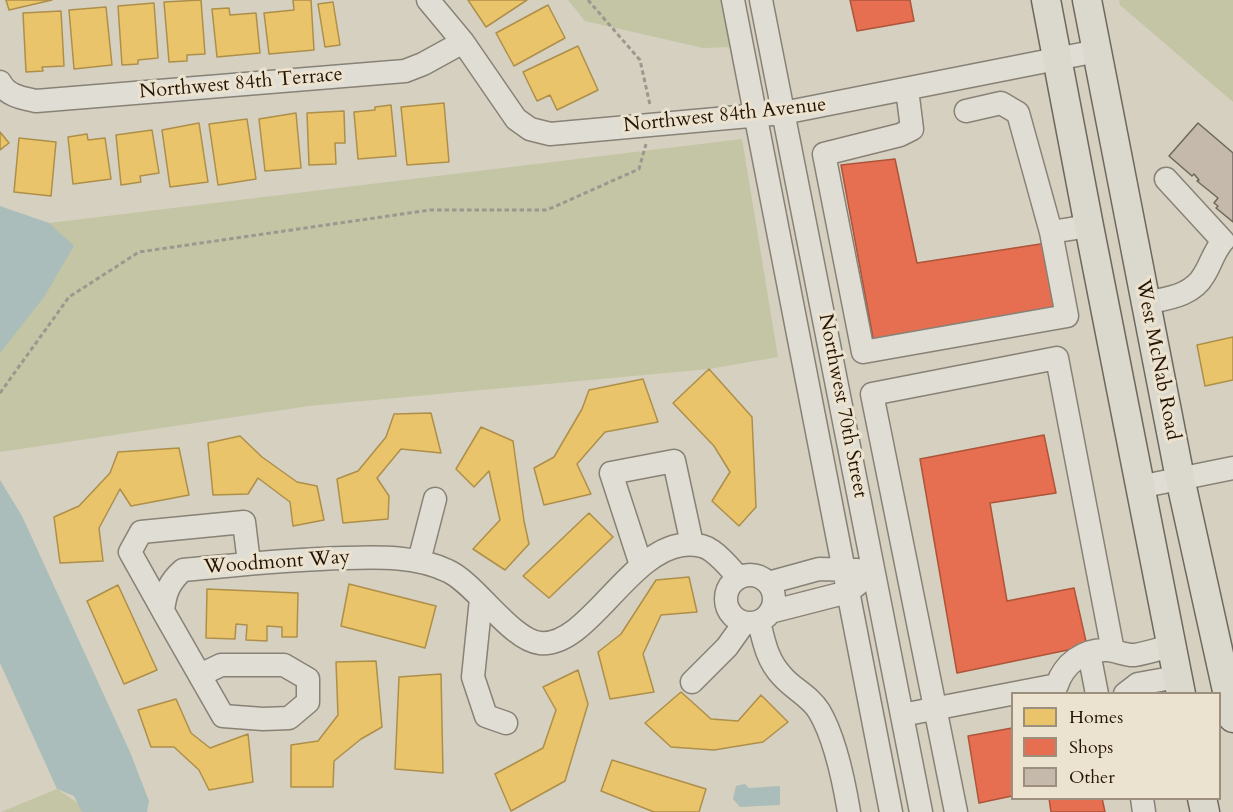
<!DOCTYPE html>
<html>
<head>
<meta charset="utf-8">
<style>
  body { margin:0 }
  #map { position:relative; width:1233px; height:812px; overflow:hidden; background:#d6d0c0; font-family:Cardo,serif }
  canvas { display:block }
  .legend { position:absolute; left:1011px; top:692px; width:210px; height:108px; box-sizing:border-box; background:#ebe3d0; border:2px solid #9c907d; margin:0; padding:8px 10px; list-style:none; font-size:18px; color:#261400 }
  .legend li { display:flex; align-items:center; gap:12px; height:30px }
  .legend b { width:30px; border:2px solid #9c907d }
</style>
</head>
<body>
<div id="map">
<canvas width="1233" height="812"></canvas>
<ul class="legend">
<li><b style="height:16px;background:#e9c46a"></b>Homes</li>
<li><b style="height:16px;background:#e76f51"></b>Shops</li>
<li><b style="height:16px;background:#c5b9ab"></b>Other</li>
</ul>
</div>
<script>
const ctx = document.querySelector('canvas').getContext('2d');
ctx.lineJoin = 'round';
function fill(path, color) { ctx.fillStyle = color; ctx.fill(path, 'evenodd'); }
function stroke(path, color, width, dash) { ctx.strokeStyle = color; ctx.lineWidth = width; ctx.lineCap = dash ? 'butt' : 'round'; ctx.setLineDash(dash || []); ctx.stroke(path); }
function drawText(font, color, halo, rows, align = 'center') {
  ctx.font = font + ' Cardo,serif'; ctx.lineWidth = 6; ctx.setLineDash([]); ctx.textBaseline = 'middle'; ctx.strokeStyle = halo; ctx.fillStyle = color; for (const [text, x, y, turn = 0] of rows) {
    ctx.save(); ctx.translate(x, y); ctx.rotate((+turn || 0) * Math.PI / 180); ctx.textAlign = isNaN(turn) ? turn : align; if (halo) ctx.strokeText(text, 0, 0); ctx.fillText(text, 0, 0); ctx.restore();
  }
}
fill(new Path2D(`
  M568,0H721L731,47L703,48L585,21Z
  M1119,0H1233V102L1120,5Z
  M742,139L778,357L709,369L309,406L0,452V229Z
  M57,789L91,812H1Z`), '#c3c5a4');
fill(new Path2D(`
  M0,206L49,223L74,246L44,297L0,353Z
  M0,480L22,516L130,752L149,801L147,812H82L74,796L57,789L0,663Z
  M745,784L749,788L780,786V805L740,807L733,799L736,786Z`), '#abbdba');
const homes = new Path2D(`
  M6,0H52L9,10Z
  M201,0L205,54L187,55V61L169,62L164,2Z
  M293,0H311L314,50L269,54L264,13L294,10Z
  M468,0H527L486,27Z
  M333,2L340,45L325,47L318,4Z
  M154,3L158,58L138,60V64L122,65L118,6Z
  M548,5L565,38L514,66L496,33Z
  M106,7L112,65L74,69L69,10Z
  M229,8L230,15L256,13L260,53L217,57L212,9Z
  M61,11L64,66L42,67L43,71L26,72L23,13Z
  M578,46L598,90L557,110L550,95L537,101L523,72Z
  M444,103L449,162L407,165L401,107Z
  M391,105L396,156L358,159L354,112L375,110V107Z
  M344,111L345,143H335L336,164L309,165L307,113Z
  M296,113L301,168L265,171L259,119Z
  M247,119L256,179L218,185L209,124Z
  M199,123L208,182L170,187L162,130Z
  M152,130L159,173L140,176L141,182L121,185L116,135Z
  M0,132L9,143L0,150Z
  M87,134L88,140L105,138L111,179L73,184L68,137Z
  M19,138L56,142L51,196L14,192Z
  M1233,337V380L1205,386L1197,345Z
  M709,369L752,417L756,507L739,526L712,501L730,472L714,446L673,403Z
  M643,379L658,422L605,432L577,464L591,494L544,505L534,468L554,457L582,409L589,390Z
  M431,413L441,453L401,449L377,478L389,496L388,519L343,523L337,479L358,471L386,437L394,414Z
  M481,427L513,441L524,521L529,544L505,570L473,549L500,520L489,471L474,487L456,469Z
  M240,436L262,457L297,482L317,486L324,520L293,526L290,502L258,478L248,494L213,495L208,443Z
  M179,448L189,495L131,506L120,489L99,528L103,561L60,563L54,517L79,506L110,473L118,452Z
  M589,513L613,537L549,598L523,576Z
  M689,577L697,612L661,615L643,654L654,692L610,699L598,652L621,634L656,580Z
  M349,584L436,606L425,648L341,626Z
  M118,585L157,670L124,684L87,601Z
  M207,589L298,593L297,637H282V627L267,626V641L246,640L247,625L236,624L235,639L206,638Z
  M376,661L382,727L361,739L334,761L333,787H291V745L318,741L338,715L336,662Z
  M578,670L588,704L565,781L511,811L495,774L543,748L556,710L543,687Z
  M441,674L443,773L395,769L399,677Z
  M681,692L711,719L738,721L761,695L788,722L763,742L714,750L671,747L645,723Z
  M176,699L191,733L210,748L248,734L253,782L209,790L199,770L174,747H151L138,710Z
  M612,760L706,789L699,812H654L601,791Z`);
fill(homes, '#e9c46a');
stroke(homes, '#ae8f4a', 1.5);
const shops = new Path2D(`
  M850,0H910L914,21L857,31Z
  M895,159L917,263L1047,243L1059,308L874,343L841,165Z
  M1044,435L1056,493L990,503L1007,601L1074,588L1087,646L957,673L920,459Z
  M1012,728V796L979,803L968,736Z
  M1049,798H1102L1105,812H1051Z`);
fill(shops, '#e76f51');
stroke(shops, '#ad5439', 1.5);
const building = new Path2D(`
  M1198,123L1233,153V222L1216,208L1218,206L1214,203L1218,198L1197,181L1199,180L1194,174L1192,176L1169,156Z`);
fill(building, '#c5b9ab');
stroke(building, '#6f685d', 1.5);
const minor = new Path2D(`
  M428,0L463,42L516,119L530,129L550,134L783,113L1097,51
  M733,0L891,812
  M761,0L921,812
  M0,82C7,96 22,98 36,101L405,71L423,64L463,42
  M907,89L912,129L900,135L824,154L863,352L1067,316L1051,232
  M966,111L1001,103L1018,113L1051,232L1089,226
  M1146,303C1168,298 1192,296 1204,275C1211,264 1214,251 1223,241L1166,179
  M1139,487L1233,468
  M419,561L435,499
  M641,565L611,473L674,461L692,544
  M726 599a24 24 0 1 1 48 0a24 24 0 1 1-48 0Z
  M768,583L819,569L857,570
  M481,599L473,677L486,716L506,723
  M163,611L130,552L141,532L244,522L249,563
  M770,612L848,592L859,583
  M759,622C764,642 767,660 782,676C793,689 810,696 819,711C834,736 844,782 849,812
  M1089,653L1097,694
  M200,675L221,665H284L308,679V702L289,718L263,719L223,716L163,611C165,593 169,582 183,570C237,565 291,559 346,558C380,557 417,556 448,571C475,583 511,640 540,643C587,648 628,552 682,545C692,544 704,545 712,551C722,558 730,568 738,577
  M692,682L727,647L744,623
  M1057,685C1064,664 1083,649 1107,650C1116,650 1125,656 1135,655C1147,653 1159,649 1171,646
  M1125,694L1138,684L1177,677
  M902,715L1057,685
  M1142,798L1144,812
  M956,812L872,394L1057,358L1113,651`);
const major = new Path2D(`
  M1046,0L1089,226L1181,694
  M1087,0L1180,478L1233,718
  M1202,798L1205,812`);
stroke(minor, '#888276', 25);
stroke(major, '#6f685d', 31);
stroke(new Path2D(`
  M588,0L640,60L650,105
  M0,393L69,297L139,252L430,210H547L639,169L646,144`), '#9c9890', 3, [4.5, 3]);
stroke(minor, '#e0ddd5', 22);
stroke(major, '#dbd8ce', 28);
drawText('20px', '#261400', '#ebe3d0', [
  ["Northwest 84th Terrace",241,84,-5],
  ["Northwest 84th Avenue",725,116,-6],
  ["West McNab Road",1157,360,79],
  ["Northwest 70th Street",842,406,79],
  ["Woodmont Way",277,563,-4]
]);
</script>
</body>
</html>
